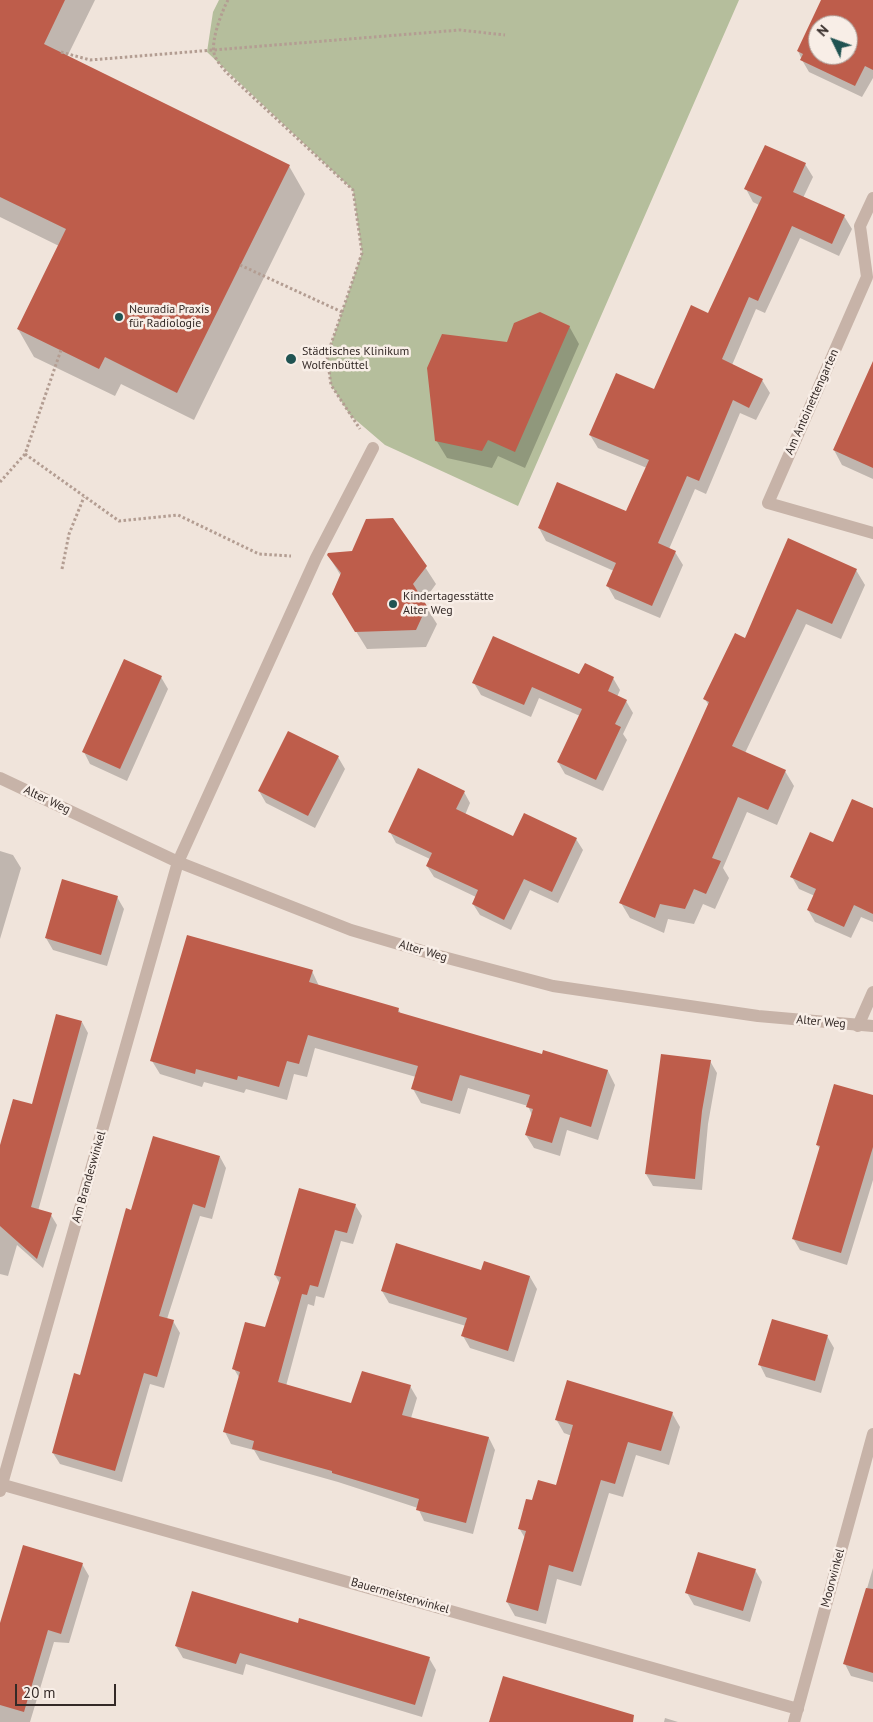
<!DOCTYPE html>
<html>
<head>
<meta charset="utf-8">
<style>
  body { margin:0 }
  #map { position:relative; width:873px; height:1722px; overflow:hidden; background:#f0e4db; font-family:"PT Sans",sans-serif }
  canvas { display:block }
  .north { position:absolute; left:808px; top:15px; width:50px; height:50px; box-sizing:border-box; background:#f8eee7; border:1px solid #aaa09a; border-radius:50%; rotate:312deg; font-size:14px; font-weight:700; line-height:20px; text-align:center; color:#342a27 }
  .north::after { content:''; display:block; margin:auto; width:18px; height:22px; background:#205352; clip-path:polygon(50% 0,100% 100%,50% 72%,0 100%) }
  .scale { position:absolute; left:15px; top:1684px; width:101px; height:22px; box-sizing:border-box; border:2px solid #342a27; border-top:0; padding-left:6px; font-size:15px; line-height:18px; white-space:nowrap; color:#342a27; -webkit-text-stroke:4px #f8eee7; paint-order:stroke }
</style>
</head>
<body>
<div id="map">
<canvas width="873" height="1722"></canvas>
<div class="north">N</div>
<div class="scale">20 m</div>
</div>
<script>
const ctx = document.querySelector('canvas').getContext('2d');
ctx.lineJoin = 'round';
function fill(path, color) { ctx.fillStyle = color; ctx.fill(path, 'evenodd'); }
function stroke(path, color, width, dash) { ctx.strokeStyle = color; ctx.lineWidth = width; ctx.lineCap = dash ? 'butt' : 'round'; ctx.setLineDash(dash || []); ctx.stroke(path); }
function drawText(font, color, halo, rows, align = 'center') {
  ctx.font = font + ' "PT Sans",sans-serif'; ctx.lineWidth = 5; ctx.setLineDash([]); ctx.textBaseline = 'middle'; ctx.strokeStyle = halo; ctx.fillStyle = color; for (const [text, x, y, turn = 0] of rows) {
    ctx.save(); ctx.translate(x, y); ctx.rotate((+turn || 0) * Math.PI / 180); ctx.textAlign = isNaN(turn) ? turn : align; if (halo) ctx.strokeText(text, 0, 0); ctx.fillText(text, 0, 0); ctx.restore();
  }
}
fill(new Path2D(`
  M219,0H739L518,506L385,445L350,415L331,385L327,356L362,253L353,190L207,52L213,12Z`), '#b5be9c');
fill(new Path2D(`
  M0,0H95L67,57L289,166L305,194L194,420L121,384L115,396L34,357L18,329L59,246L0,217Z
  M823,0H873V78L862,97L809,72L802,60L798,51ZM818,25H848V55H818Z
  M805,164L813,177L803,198L844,216L852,229L839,256L800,238L765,313L756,309L732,365L762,380L770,393L756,420L740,413L706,494L695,489L669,549L675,552L683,565L660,618L615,599L607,585L614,571L546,541L539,528L626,513L647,468L598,448L590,435L655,390L709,315L759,205L753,202L746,189Z
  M569,326L579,344L525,468L498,456L492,468L447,458L436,440L508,343Z
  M873,364V479L842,465L834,450Z
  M328,555L425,567L436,584L423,602L437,624L426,647L367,649L344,612L341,576Z
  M856,570L865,585L841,639L806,624L745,753L785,771L794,786L777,825L747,812L723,868L729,878L715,909L703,904L694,924L668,919L664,933L630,918L621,903L709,706L705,699L746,639Z
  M580,676L613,678L620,690L617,697L626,701L633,713L623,734L627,740L603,791L565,774L558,762L580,716L539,698L531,717L481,695L474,683Z
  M161,677L168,689L127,781L90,764L84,752Z
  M338,757L345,769L315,828L266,803L259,791Z
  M464,792L470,803L465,815L514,838L576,839L583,850L558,903L530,890L511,930L480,915L473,904L476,897L434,877L427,866L430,859L396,843L390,832Z
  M873,810V922L861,917L851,938L815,922L808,910L815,896L799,889L792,877Z
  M0,851L13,855L21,868L0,939Z
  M117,897L124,909L107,966L53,950L46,938Z
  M312,971L319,986L398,1009L401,1014L543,1056L608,1071L615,1085L598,1140L567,1130L560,1156L534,1148L526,1135L532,1115L528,1106L468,1088L460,1114L421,1103L413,1089L416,1077L315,1048L307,1077L294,1074L287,1100L246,1089L244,1093L204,1082L202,1087L160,1074L152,1061Z
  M82,1022L88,1033L38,1211L51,1215L57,1225L43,1268L17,1245L8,1276L0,1274V1149L33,1106Z
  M710,1061L717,1073L708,1124L702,1190L653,1186L646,1174Z
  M873,1097V1180L847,1265L800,1250L793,1238L820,1149L817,1145Z
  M220,1157L226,1168L212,1219L200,1216L167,1319L173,1321L180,1333L164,1388L150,1384L122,1482L60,1464L53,1453L81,1376L132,1212Z
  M355,1205L362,1216L353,1244L341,1241L324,1298L316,1296L314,1306L308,1304L286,1386L352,1405L410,1386L417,1398L411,1418L489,1438L495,1450L473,1534L424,1521L418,1508L338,1482L260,1460L254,1450L231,1444L225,1432L240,1379L234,1369L266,1328L280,1284L275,1275Z
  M482,1272L530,1277L537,1289L514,1362L470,1348L463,1336L466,1326L389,1303L382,1291Z
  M827,1336L834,1348L821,1393L766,1377L760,1365Z
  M672,1413L680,1427L669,1465L636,1455L623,1497L609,1493L581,1586L557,1579L546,1624L515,1616L507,1602L525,1538L519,1528L532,1502L556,1487L572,1436L564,1433L556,1419Z
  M82,1564L89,1576L69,1643L54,1642L30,1722H0V1630Z
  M873,1568V1682L851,1676L845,1664Z
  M755,1570L762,1582L750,1622L694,1605L687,1593Z
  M299,1624L429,1658L436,1670L422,1717L246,1664L243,1675L183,1658L176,1646Z
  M665,1718L678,1722H664Z`), '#0003');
fill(new Path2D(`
  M0,0H65L44,44L290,165L177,393L105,357L99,369L17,329L66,229L0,197Z
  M821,0H873V70L865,66L855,86L800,60L803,54L797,51ZM818,25H848V55H818Z
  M765,145L806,163L793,192L845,215L832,244L792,226L758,301L749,297L722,359L763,379L749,408L733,400L699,481L687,476L658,543L676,551L652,606L606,586L616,563L538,528L557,482L626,511L649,460L589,435L616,373L654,389L691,305L708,313L762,197L744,189Z
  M540,312L570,326L515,452L488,440L482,451L435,441L427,368L442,334L507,342L514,323Z
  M873,361V468L833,450Z
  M393,518L427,566L413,584L427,606L416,630L355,632L332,594L341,573L327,555L328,553L352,551L366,519Z
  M788,538L857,569L832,624L797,609L732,746L786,770L768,810L738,797L712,858L721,861L706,894L694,889L685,909L660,904L655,918L619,903L709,702L703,699L735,633L745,638Z
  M493,636L579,674L585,663L614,677L608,691L627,700L615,724L621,727L596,780L557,762L582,709L532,687L524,705L472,683Z
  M124,659L162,676L120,769L82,752Z
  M288,731L339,756L308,816L258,791Z
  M418,768L465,791L456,809L513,836L524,813L577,838L552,892L524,879L504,920L472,904L478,890L426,866L432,853L388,832Z
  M852,799L873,808V914L854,905L844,927L807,910L816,889L790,877L810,832L833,842Z
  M62,879L118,896L101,955L45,938Z
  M187,935L313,970L309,982L399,1008L398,1012L542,1054L543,1050L608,1070L591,1127L560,1117L552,1143L525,1135L533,1109L526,1107L530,1095L460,1075L452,1101L411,1089L418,1066L308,1035L299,1064L287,1061L279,1087L238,1076L237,1080L196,1069L195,1074L150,1061Z
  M56,1014L82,1021L31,1207L52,1213L37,1259L0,1226V1145L13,1099L32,1104Z
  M661,1054L711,1060L702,1111L695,1179L645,1174Z
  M834,1084L873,1095V1147L841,1253L792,1239L820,1146L816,1145Z
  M153,1136L220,1156L205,1208L193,1204L159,1316L174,1320L157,1377L144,1373L115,1471L52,1453L74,1373L80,1375L126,1208L131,1210Z
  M299,1188L356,1204L347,1233L335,1230L318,1287L310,1285L307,1295L302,1294L278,1382L351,1403L362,1371L411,1385L402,1415L489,1437L466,1523L416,1510L419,1499L332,1473V1471L252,1449L254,1441L223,1432L240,1372L232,1369L245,1322L265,1327L281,1277L274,1275Z
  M396,1243L481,1270L484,1261L530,1276L508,1351L461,1336L467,1318L381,1291Z
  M772,1319L828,1335L815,1381L758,1365Z
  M567,1380L673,1412L661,1451L628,1442L615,1484L601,1480L573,1572L549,1565L538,1611L506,1602L526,1531L518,1529L526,1499L532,1500L538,1480L556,1485L573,1425L555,1420Z
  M23,1545L83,1563L61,1634L48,1630L24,1712L0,1705V1623Z
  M698,1552L756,1569L743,1611L685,1593Z
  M866,1588L873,1589V1673L843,1664Z
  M192,1591L298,1623L299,1618L430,1657L415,1705L240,1653L236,1664L175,1646Z
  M503,1676L634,1715L633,1722H489Z`), '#be5d4b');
stroke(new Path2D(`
  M228,0C222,11 211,40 214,53C216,61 222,67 227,73L353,190L362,253L327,356L331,385L360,429
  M61,52L90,60L460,30L505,35
  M240,265L342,312
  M25,454L119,521L178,515L259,554L291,556
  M0,482L25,454L61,350
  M62,569L69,534L84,497`), '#b39d92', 3, [2.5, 2.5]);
stroke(new Path2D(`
  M178,862L316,558L373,448
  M858,1026L873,992`), '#c7b3a8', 12);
stroke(new Path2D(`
  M873,198L860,226L867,277L768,503L873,533
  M0,778L178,862L351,930L436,955L553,986L758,1016L873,1026
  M0,1484L798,1709
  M0,1491L178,862
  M794,1722L873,1434`), '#c7b3a8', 12);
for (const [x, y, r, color] of [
  [119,317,5,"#205352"],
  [291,359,6,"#205352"],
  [393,604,5,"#205352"]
]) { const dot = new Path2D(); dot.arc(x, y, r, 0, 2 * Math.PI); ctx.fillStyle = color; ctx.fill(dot); stroke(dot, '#f8eee7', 2); }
drawText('12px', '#342a27', '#f8eee7', [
  ["Neuradia Praxis",129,310],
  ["für Radiologie",129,324],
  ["Städtisches Klinikum",302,352],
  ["Wolfenbüttel",302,366],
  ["Kindertagesstätte",403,597],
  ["Alter Weg",403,611]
], 'left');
drawText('12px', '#342a27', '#f8eee7', [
  ["Am Antoinettengarten",812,402,-66],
  ["Alter Weg",47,800,25],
  ["Alter Weg",423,951,16],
  ["Alter Weg",821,1022,5],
  ["Am Brandeswinkel",89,1177,-74],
  ["Moorwinkel",833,1578,-75],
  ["Bauermeisterwinkel",400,1596,16]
]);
</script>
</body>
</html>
